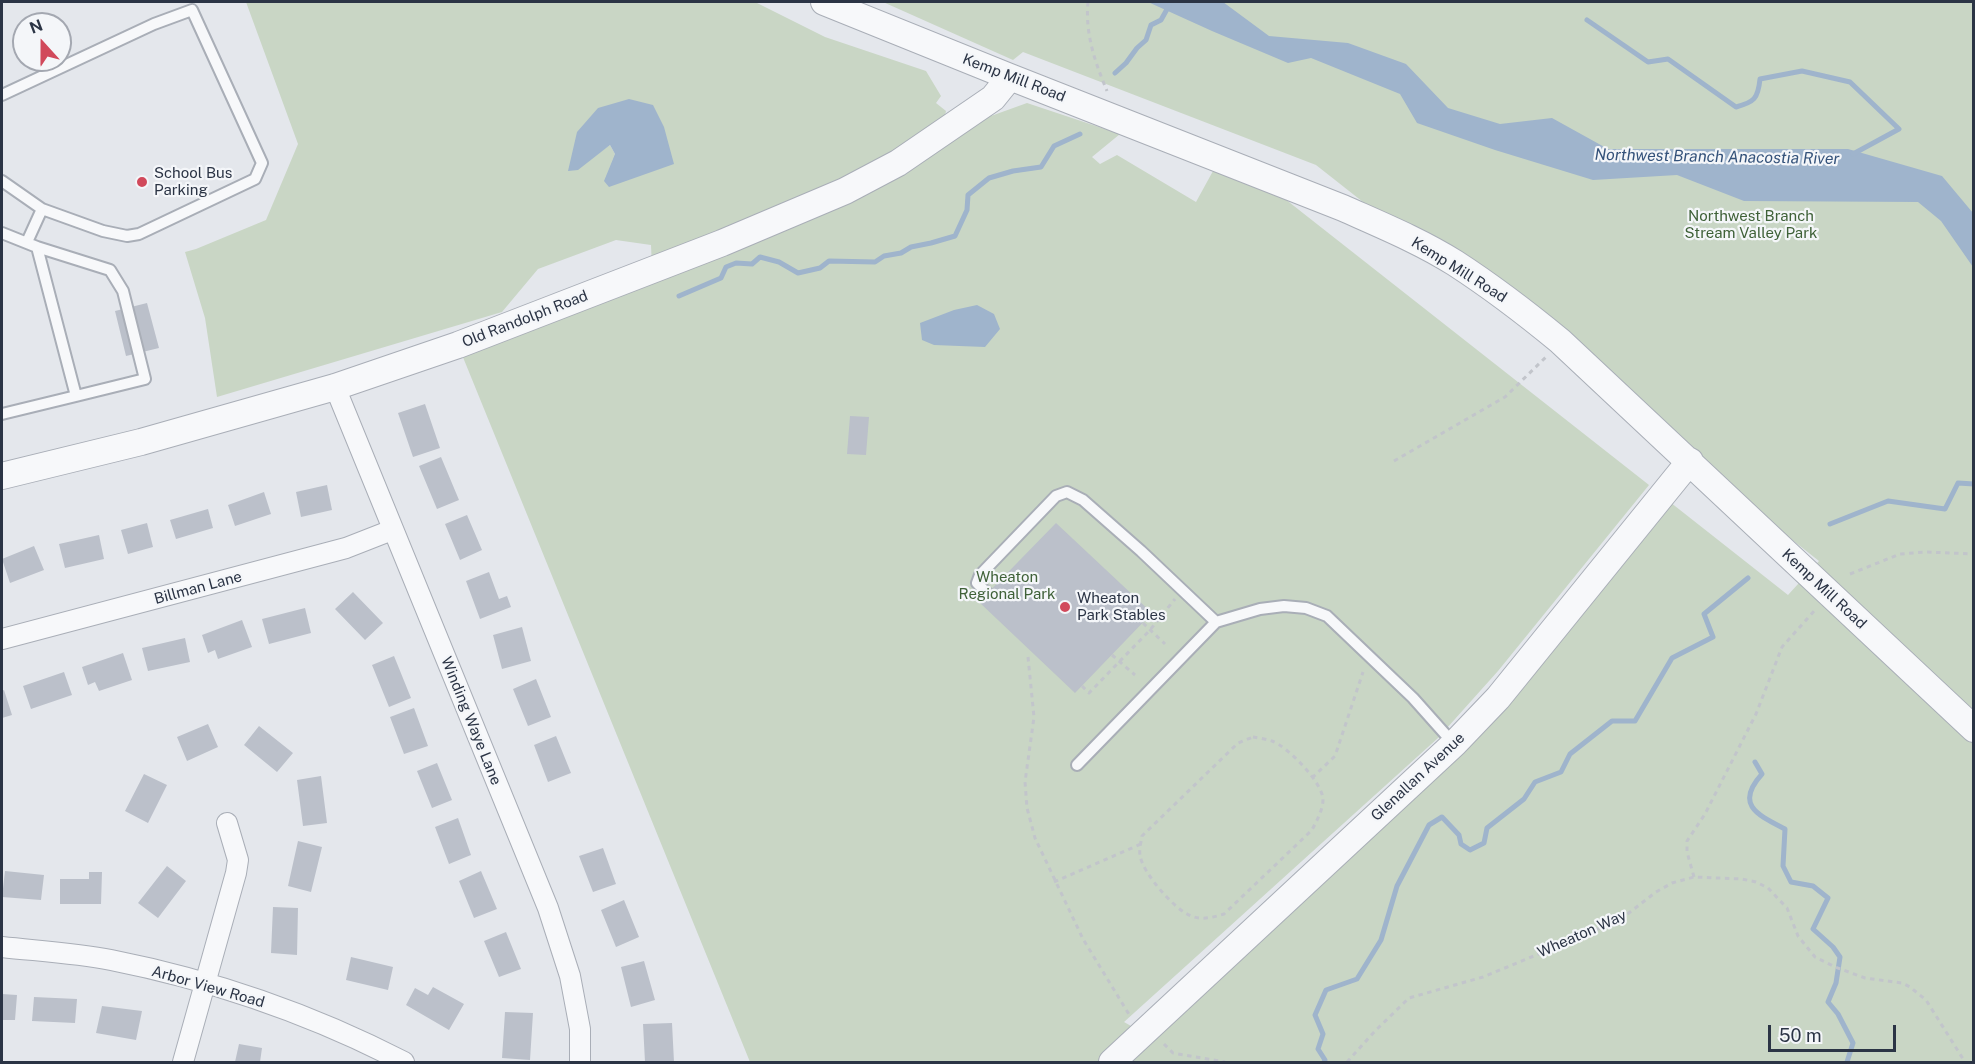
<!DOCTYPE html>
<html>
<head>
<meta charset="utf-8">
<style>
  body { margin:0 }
  #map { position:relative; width:1975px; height:1064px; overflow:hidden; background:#e4e7ec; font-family:"Public Sans",sans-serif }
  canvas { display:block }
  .frame { position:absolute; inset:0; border:3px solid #2b3445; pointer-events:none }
  .north { position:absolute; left:12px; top:12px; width:60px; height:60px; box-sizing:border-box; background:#f4f6f9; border:2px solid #a4a8b1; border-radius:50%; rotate:339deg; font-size:16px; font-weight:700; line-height:24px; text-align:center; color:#2b3445 }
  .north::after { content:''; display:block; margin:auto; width:21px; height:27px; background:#d1495b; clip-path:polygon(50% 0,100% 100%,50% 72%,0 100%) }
  .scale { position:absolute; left:1768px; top:1025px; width:128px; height:27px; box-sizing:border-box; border:3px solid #2b3445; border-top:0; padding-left:8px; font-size:18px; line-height:21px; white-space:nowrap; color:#2b3445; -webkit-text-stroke:4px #f4f6f9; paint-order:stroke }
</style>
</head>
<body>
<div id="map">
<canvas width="1975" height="1064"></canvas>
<div class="frame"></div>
<div class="north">N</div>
<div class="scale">50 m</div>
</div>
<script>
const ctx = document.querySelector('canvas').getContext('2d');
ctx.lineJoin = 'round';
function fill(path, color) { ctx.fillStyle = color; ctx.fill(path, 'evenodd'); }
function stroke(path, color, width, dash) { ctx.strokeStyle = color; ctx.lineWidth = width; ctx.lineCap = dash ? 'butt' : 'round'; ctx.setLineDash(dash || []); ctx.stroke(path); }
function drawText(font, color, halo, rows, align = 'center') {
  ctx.font = font + ' "Public Sans",sans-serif'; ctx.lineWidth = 4.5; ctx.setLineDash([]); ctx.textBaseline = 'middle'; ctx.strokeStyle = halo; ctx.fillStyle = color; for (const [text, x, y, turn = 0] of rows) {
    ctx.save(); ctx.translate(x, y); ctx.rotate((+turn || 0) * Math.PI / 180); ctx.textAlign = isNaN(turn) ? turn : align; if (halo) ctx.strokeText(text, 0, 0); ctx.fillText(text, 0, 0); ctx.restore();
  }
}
fill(new Path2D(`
  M246,2H755L825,37L926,71L941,96L936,103L946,111L941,134L1027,103L1120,134L1092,157L1100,164L1117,155L1196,202L1224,151L1649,485L1498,671L1438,738L1124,1022L1138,1030L1449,749L1661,495L1788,595L1819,561L1316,165L1023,52L1013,60L883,2H1973V1062H750L458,345L652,268L651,245L616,240L538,269L502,312L217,397L205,318L185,252L196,249L266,220L298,144ZM627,124L604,181L615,154L610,145L597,154Z`), '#c9d6c5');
fill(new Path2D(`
  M1148,2H1223L1269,36L1348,43L1406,64L1448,108L1500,124L1552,118L1608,149H1848L1942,176L1973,213V267L1941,221L1918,202L1744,201L1677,175L1593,180L1495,150L1417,123L1400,94L1311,58L1288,63L1212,31Z
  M629,99L653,105L664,127L674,164L609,187L604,181L615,154L610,145L578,170L568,171L577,132L598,108Z
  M977,305L994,314L1000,329L985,347L934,345L922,340L920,323L954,310Z`), '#9fb4cc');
stroke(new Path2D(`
  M1587,20L1648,62L1668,59L1736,107C1754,102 1758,99 1760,79L1802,71L1850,82L1899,129L1853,154
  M1115,73L1126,63L1137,48L1146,40L1151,25L1161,20L1171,2
  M679,296L721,278L726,267L736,263L752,264L760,257L779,262L798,273L820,268L829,261L875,262L884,256L901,253L911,247L931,243L955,236L967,210L968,195L989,178L1013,171L1041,167L1054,146L1080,134
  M1830,524L1888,501L1945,509L1958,483L1974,484
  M1755,762L1762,774C1734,805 1758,815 1785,829L1783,866L1791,882L1813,886L1828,898L1813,929L1833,947L1840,957L1836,983L1828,1002L1838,1014L1853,1043L1847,1062
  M1324,1062L1325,1060L1318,1049L1323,1034L1315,1015L1326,990L1357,979L1381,940L1397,886L1429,825L1442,817L1459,835L1461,844L1470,850L1484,843L1487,828L1524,799L1535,782L1561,772L1570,754L1612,721H1635L1672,658L1713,637L1704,614L1748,578`), '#9fb4cc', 5);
fill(new Path2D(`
  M147,303L159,348L126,356L115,311Z
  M425,404L440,448L413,457L398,413Z
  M850,416L869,417L866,455L847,454Z
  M441,457L459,500L437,509L419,466Z
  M327,485L332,510L301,517L296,492Z
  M264,492L271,514L235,526L228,505Z
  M208,509L213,528L176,539L170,520Z
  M467,515L482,550L460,560L445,524Z
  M147,523L153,547L128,554L121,530Z
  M1056,523L1152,613L1075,693L979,602Z
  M99,535L104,559L65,568L59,544Z
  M34,546L44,570L10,583L2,559Z
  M489,572L499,599L507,596L511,607L480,619L466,581Z
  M353,592L383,623L365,640L335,609Z
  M305,608L311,633L269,644L262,619Z
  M242,620L252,647L218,659L215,650L208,653L202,635Z
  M522,627L531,661L502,669L493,635Z
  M185,638L190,662L148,671L142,648Z
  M123,653L132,680L99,691L95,682L88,685L82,667Z
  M394,656L411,698L389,707L372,665Z
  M64,672L72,695L31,709L23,686Z
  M536,679L551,717L528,726L513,689Z
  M4,690L12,715L2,718V691Z
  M414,708L428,746L404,754L390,717Z
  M208,724L218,747L187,761L177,737Z
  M259,726L293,753L277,772L244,745Z
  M556,736L571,773L548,782L534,745Z
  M437,763L452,800L432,808L417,771Z
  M144,774L167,785L148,823L125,811Z
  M321,776L327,823L303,826L297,780Z
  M458,818L471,855L449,864L435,827Z
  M298,841L322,847L311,892L288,886Z
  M603,848L616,884L593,892L579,856Z
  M167,866L186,881L158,918L138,903Z
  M5,871L44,875L41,900L2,897Z
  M481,871L497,909L474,918L459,881Z
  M89,872H102L101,904H60V879H89Z
  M624,900L639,937L616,947L601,910Z
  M273,907L298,908L297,955L271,953Z
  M506,932L521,969L499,977L484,941Z
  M351,957L393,967L388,990L346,980Z
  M644,961L655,1000L631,1007L621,967Z
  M433,987L464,1004L449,1030L406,1005L415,988L428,995Z
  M2,994L17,995L15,1020H2Z
  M34,997L77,999L75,1023L32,1021Z
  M102,1006L142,1011L136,1040L96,1033Z
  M505,1012L533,1013L530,1060L502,1058Z
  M672,1023L674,1062H645L643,1024Z
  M239,1044L262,1048L260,1062H235Z`), '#bbc0ca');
const service = new Path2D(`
  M2,95L154,24L192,10L262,163L255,179L139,234L127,236L103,231L42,209L2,181
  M2,233L37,247L76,396L2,414
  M27,242L42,209
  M37,247L110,270L123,291L145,379L76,396
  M987,593L977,583L980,575L1056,496L1067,492L1083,500L1141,551L1216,622
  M1077,765L1216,622L1260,609L1284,606L1306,608L1327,616L1413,698L1454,744`);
const minor = new Path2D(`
  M335,387L548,908L570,976L580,1029V1062
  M2,639L346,548L392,530
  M2,947C38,951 75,953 111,960C212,980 313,1015 404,1062
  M183,1062L236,873L238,860L227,823`);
const tertiary = new Path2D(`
  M824,2L1010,77L1343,208C1381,225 1420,241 1455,263C1492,287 1526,313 1560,341L1974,729
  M2,476L141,442L335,387L458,345L722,243L845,191L898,163L993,98L1010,77
  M1112,1062L1454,744L1498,698L1690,461`);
stroke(service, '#a9aeb7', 14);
stroke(minor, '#a9aeb7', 22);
stroke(tertiary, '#a9aeb7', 28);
stroke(new Path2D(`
  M1088,2C1085,34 1095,62 1107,91
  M1394,461L1505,397L1547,356
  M1850,574L1900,554L1926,552L1974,554
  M1143,623L1165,644
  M1112,655L1135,675
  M1028,657L1034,717L1025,782L1027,808L1035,838L1083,939L1130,1016
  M1082,686L1089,693L1150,630L1175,599
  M1253,737C1259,738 1266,739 1272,741C1288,747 1322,782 1323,799C1323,810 1317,820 1312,830L1224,914C1211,918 1199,921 1187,914C1172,906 1142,872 1140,855C1139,850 1141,842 1142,836L1238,743Z
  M1312,778L1335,756L1363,672
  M1694,877L1687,852V841L1705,814L1756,714L1782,647L1815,610
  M1054,882L1141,844
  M1164,1044L1173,1053L1225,1062
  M1347,1062L1375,1031L1409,998L1483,977L1563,944L1621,919L1656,892L1672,883L1694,877L1742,879L1756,882L1768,888L1787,908L1798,936L1815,957L1835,967L1865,978L1902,983L1910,987L1926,1000L1965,1062`), '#c2c5cb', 3, [4.5, 4.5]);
stroke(service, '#f7f8fa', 10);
stroke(minor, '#f7f8fa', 20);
stroke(tertiary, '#f7f8fa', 26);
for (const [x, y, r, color] of [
  [142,182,6,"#d1495b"],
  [1065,607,6,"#d1495b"]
]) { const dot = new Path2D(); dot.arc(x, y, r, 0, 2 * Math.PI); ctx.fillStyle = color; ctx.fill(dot); stroke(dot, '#f4f6f9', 2); }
drawText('15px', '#2b3445', '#f4f6f9', [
  ["Kemp Mill Road",1014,78,21],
  ["Kemp Mill Road",1459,270,32],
  ["Old Randolph Road",525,319,-21],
  ["Billman Lane",198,588,-15],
  ["Kemp Mill Road",1824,589,43],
  ["Winding Waye Lane",471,721,68],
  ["Glenallan Avenue",1418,777,-43],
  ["Wheaton Way",1582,934,-24],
  ["Arbor View Road",208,987,16]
]);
drawText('15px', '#2b3445', '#f4f6f9', [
  ["School Bus",154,173],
  ["Parking",154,190],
  ["Wheaton",1077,598],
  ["Park Stables",1077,615]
], 'left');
drawText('15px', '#3f6138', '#f4f6f9', [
  ["Northwest Branch",1751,216],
  ["Stream Valley Park",1751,233],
  ["Wheaton",1007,577],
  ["Regional Park",1007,594]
]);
drawText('italic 16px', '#34527a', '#f4f6f9', [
  ["Northwest Branch Anacostia River",1717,157,1]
]);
</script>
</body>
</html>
